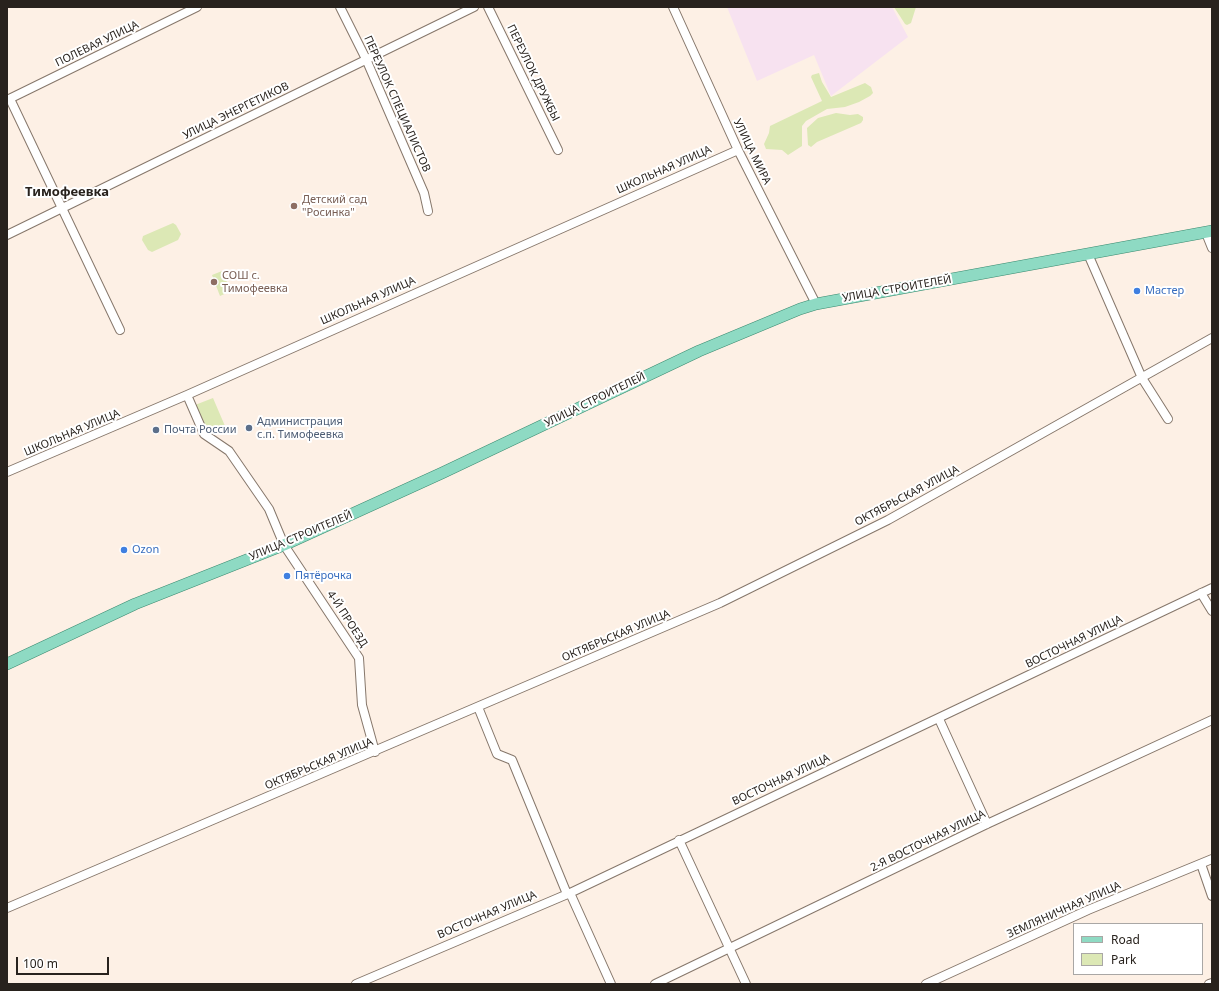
<!DOCTYPE html>
<html>
<head>
<meta charset="utf-8">
<style>
  body { margin:0 }
  #map { position:relative; width:1219px; height:991px; overflow:hidden; background:#fdf0e5; font-family:"Noto Sans",sans-serif }
  canvas { display:block }
  .frame { position:absolute; inset:0; border:8px solid #28221d; pointer-events:none }
  .legend { position:absolute; left:1073px; top:923px; width:130px; height:52px; box-sizing:border-box; background:#fff; border:1px solid #a9a7a5; margin:0; padding:5px 7px; list-style:none; font-size:12px; color:#28221d }
  .legend li { display:flex; align-items:center; gap:8px; height:20px }
  .legend b { width:20px; border:1px solid #a9a7a5 }
  .scale { position:absolute; left:16px; top:957px; width:93px; height:18px; box-sizing:border-box; border:2px solid #28221d; border-top:0; padding-left:5px; font-size:12px; line-height:14px; white-space:nowrap; color:#28221d; -webkit-text-stroke:3px #fff; paint-order:stroke }
</style>
</head>
<body>
<div id="map">
<canvas width="1219" height="991"></canvas>
<div class="frame"></div>
<ul class="legend">
<li><b style="height:5px;background:#8edac3"></b>Road</li>
<li><b style="height:11px;background:#dce8b5"></b>Park</li>
</ul>
<div class="scale">100 m</div>
</div>
<script>
const ctx = document.querySelector('canvas').getContext('2d');
ctx.lineJoin = 'round';
function fill(path, color) { ctx.fillStyle = color; ctx.fill(path, 'evenodd'); }
function stroke(path, color, width, dash) { ctx.strokeStyle = color; ctx.lineWidth = width; ctx.lineCap = dash ? 'butt' : 'round'; ctx.setLineDash(dash || []); ctx.stroke(path); }
function drawText(font, color, halo, rows, align = 'center') {
  ctx.font = font + ' "Noto Sans",sans-serif'; ctx.lineWidth = 4; ctx.setLineDash([]); ctx.textBaseline = 'middle'; ctx.strokeStyle = halo; ctx.fillStyle = color; for (const [text, x, y, turn = 0] of rows) {
    ctx.save(); ctx.translate(x, y); ctx.rotate((+turn || 0) * Math.PI / 180); ctx.textAlign = isNaN(turn) ? turn : align; if (halo) ctx.strokeText(text, 0, 0); ctx.fillText(text, 0, 0); ctx.restore();
  }
}
fill(new Path2D(`
  M727,7H892L908,37L831,96L814,55L757,81Z`), '#f7e2f0');
fill(new Path2D(`
  M894,7H916L911,23L907,25L905,24Z
  M819,73L822,82L831,97L865,83L871,87L873,93L870,96L859,102L845,107L827,109L806,121L802,126V146L788,155L782,150L766,149L764,144L769,133L770,126L822,101L811,77L812,75Z
  M836,113L850,115L858,114L863,117V120L861,123L817,142L811,147L808,145L807,128L818,118Z
  M173,223L176,225L181,234L178,240L152,252L148,250L142,240L143,236Z
  M222,271L231,291L220,296L212,275Z
  M213,398L225,426L207,434L195,405Z`), '#dce8b5');
const minor = new Path2D(`
  M340,7L366,59L424,193L428,211
  M488,7L558,150
  M673,7L738,150L816,304
  M10,99L120,330
  M7,100L197,7
  M1206,233L1212,248
  M7,235L474,7
  M1088,254L1142,378L1168,419
  M187,395L204,434L229,451L269,509L284,545L359,658L362,705L375,752
  M7,472L187,395L738,150
  M1201,593L1212,611
  M478,707L497,754L512,760L567,894
  M939,719L987,824
  M679,840L746,984
  M1201,864L1212,896
  M570,893L611,984
  M7,908L720,603L888,520L1212,338
  M356,984L570,893L1212,588
  M655,984L987,824L1212,720
  M926,984L1088,910L1212,859
  M1209,984L1212,983`);
const major = new Path2D(`
  M7,664L135,604L284,545L442,473L699,351L800,309L816,304L1212,231`);
stroke(minor, '#86776b', 10);
stroke(major, '#3a896f', 12);
stroke(minor, '#fff', 8);
stroke(major, '#8edac3', 11);
for (const [x, y, r, color] of [
  [294,206,4,"#8d6e63"],
  [214,282,4,"#8d6e63"],
  [1137,291,4,"#3f7fe0"],
  [249,428,4,"#5c6f8a"],
  [156,430,4,"#5c6f8a"],
  [124,550,4,"#3f7fe0"],
  [287,576,4,"#3f7fe0"]
]) { const dot = new Path2D(); dot.arc(x, y, r, 0, 2 * Math.PI); ctx.fillStyle = color; ctx.fill(dot); stroke(dot, '#fff', 1.5); }
drawText('11px', '#28221d', '#fff', [
  ["ПОЛЕВАЯ УЛИЦА",97,44,-26],
  ["ПЕРЕУЛОК ДРУЖБЫ",533,73,64],
  ["ПЕРЕУЛОК СПЕЦИАЛИСТОВ",397,104,66],
  ["УЛИЦА ЭНЕРГЕТИКОВ",236,111,-26],
  ["УЛИЦА МИРА",752,152,64],
  ["ШКОЛЬНАЯ УЛИЦА",664,170,-24],
  ["УЛИЦА СТРОИТЕЛЕЙ",897,289,-10],
  ["ШКОЛЬНАЯ УЛИЦА",368,301,-24],
  ["УЛИЦА СТРОИТЕЛЕЙ",595,400,-26],
  ["ШКОЛЬНАЯ УЛИЦА",72,433,-23],
  ["ОКТЯБРЬСКАЯ УЛИЦА",907,496,-28],
  ["УЛИЦА СТРОИТЕЛЕЙ",301,536,-23],
  ["4-Й ПРОЕЗД",347,619,57],
  ["ОКТЯБРЬСКАЯ УЛИЦА",616,636,-23],
  ["ВОСТОЧНАЯ УЛИЦА",1074,642,-26],
  ["ОКТЯБРЬСКАЯ УЛИЦА",319,764,-23],
  ["ВОСТОЧНАЯ УЛИЦА",781,780,-25],
  ["2-Я ВОСТОЧНАЯ УЛИЦА",928,841,-26],
  ["ЗЕМЛЯНИЧНАЯ УЛИЦА",1064,910,-24],
  ["ВОСТОЧНАЯ УЛИЦА",487,915,-23]
]);
drawText('11px', '#785e54', '#fff', [
  ["Детский сад",302,200],
  ["\"Росинка\"",302,213],
  ["СОШ с.",222,276],
  ["Тимофеевка",222,289]
], 'left');
drawText('11px', '#366cbe', '#fff', [
  ["Мастер",1145,291],
  ["Ozon",132,550],
  ["Пятёрочка",295,576]
], 'left');
drawText('11px', '#4e5e75', '#fff', [
  ["Администрация",257,422],
  ["с.п. Тимофеевка",257,435],
  ["Почта России",164,430]
], 'left');
drawText('bold 13px', '#28221d', '#fff', [
  ["Тимофеевка",67,192]
]);
</script>
</body>
</html>
